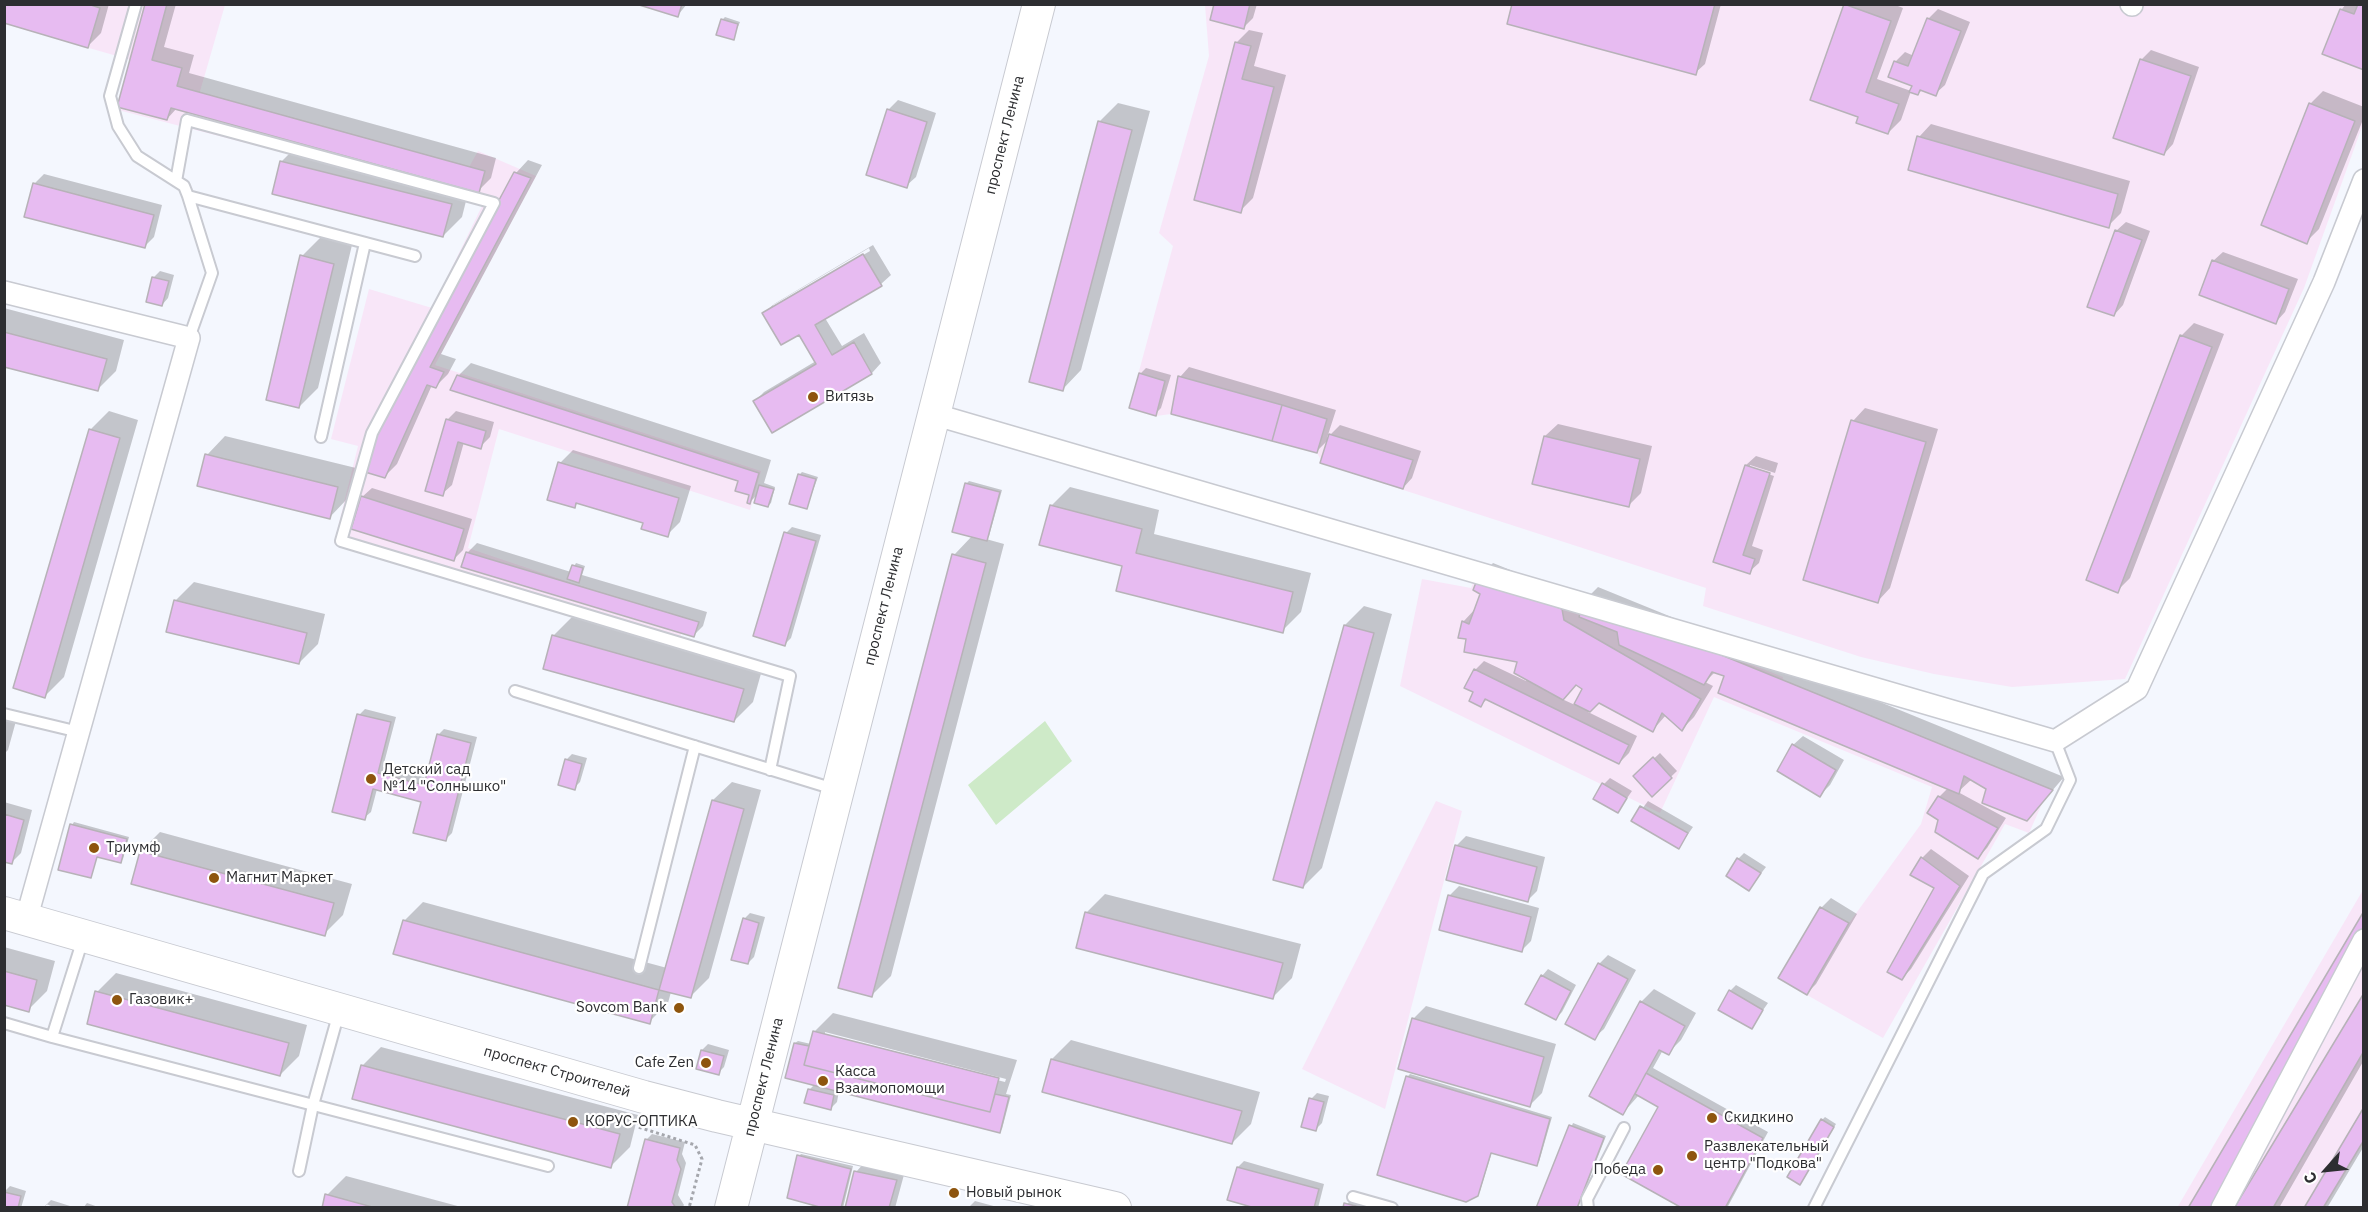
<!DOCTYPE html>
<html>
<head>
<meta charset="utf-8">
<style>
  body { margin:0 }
  #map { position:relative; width:2368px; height:1212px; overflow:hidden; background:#f4f7fe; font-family:"IBM Plex Sans",sans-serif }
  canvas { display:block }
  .frame { position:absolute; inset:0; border:6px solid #2d2e31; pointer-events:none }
  .north { position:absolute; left:2296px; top:1140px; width:60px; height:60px; -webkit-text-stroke:4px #fff; paint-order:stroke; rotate:243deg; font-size:16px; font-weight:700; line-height:24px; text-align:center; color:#2d2e31 }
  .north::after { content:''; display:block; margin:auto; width:21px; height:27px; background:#2d2e31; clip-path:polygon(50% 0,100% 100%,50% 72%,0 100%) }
</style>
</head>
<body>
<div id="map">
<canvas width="2368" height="1212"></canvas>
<div class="frame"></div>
<div class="north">С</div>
</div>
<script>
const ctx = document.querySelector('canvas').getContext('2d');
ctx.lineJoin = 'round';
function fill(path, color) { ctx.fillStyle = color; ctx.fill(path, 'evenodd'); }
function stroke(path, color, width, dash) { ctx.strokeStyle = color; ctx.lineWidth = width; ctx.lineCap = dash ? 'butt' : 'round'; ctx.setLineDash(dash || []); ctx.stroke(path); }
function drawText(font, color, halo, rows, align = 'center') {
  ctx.font = font + ' "IBM Plex Sans",sans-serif'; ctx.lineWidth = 4.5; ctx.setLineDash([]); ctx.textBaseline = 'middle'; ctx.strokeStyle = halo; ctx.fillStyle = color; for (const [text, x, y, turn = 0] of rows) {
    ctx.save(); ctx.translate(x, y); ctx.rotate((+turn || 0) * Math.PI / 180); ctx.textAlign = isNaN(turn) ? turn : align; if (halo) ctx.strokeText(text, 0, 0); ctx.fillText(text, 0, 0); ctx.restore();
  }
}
fill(new Path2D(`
  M4,5H225L199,95L469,167L478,151L536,176L435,365L761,471L750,510L499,429L468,548L685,621L678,645L334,543L358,446L331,439L369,289L432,308L483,204L118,110L131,60L5,24Z
  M1205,5H2363V124L2304,288L2125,679L2012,687L1934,674L1861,657L1703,606L1706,588L1320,463L1321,460L1317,453L1171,414L1156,416L1129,408L1173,246L1159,233L1209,56Z
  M1480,567L1632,617L1783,677L1781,698L1944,750L2049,788L2029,833L2005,824L1883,1038L1807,995L1849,923L1921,824L1932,787L1714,697L1660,813L1400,686L1422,579L1471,588Z
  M1436,801L1462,811L1385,1109L1302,1069Z
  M2363,890V1143L2325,1207L2177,1208Z`), '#f8e6f8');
fill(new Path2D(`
  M1045,721L1072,761L996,825L968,785Z`), '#ceeac8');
fill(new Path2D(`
  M5,4H109L101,33L88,46Z
  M147,4H176L164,47L194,55L189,73L496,158L491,178L478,191L469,189L462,217L443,236L274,193L282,161L301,142L177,108L167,119L119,106Z
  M642,4H687L678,15Z
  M1216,4H1257L1253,18L1244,27Z
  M1513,4H1721L1705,64L1695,73Z
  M1893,4L1903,8L1877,79L1911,91L1901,120L1888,133L1860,116L1845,5Z
  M2346,4H2364L2324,53L2342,9Z
  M1938,9L1970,22L1945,85L1935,94L1923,89L1918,94L1895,62L1905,52L1914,56L1928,19Z
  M725,17L740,22L733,38L722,20Z
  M1249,30L1263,33L1254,66L1286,75L1253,198L1240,211L1237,42Z
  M2151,50L2199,67L2173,144L2164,154L2141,60Z
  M2323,91L2364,107V117L2319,229L2306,242L2310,104Z
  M898,100L936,113L916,177L906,186L888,110Z
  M1118,103L1150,111L1081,370L1063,389L1099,122Z
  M1931,124L2130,181L2121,213L2108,226L1919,137Z
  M528,160L542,165L441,354L456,359L448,374L435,387L432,385L397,464L384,477L367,471L516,173Z
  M44,174L162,205L154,237L144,247L34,184Z
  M2126,222L2150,231L2123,305L2114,315L2116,231Z
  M321,237L352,245L318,388L299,407L302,256Z
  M873,245L891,275L881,284L825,318L842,346L864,333L881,363L872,373L772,431L755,401L764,392L816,361L799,333L764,313L774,304ZM869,248L870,251L773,308V305Z
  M2223,252L2298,279L2285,312L2276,322L2213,261Z
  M160,271L174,275L168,298L162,305L154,277Z
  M4,308L124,340L116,371L97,390L4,365Z
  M2194,323L2224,334L2130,578L2117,591L2088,580L2181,336Z
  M471,363L771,460L764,483L775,487L771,503L768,506L758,494L750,502L751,494L739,480L458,376Z
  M1189,367L1336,410L1327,438L1340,425L1421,451L1412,478L1403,488L1329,439L1316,452L1180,377Z
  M1146,368L1171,375L1161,408L1155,414L1140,374Z
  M1865,408L1938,429L1890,588L1878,601L1853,421Z
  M109,411L138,420L64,677L45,696L90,430Z
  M456,411L494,422L490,437L480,447L464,442L452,485L442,494L447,420Z
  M1558,424L1652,446L1641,493L1628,506L1545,436Z
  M225,436L356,468L348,498L330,517L207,455Z
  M573,450L691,486L680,522L667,535L644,522L578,503L574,507L549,499L560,463Z
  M1756,456L1778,463L1775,473L1750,465V468L1774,476L1752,546L1763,550L1759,563L1749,572L1715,561L1746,465Z
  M802,472L818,477L807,507L799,475Z
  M969,481L1002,490L989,536L986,539L1004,544L891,976L872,995L954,555L973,535L967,483Z
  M1070,487L1159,510L1154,534L1311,573L1301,612L1282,631L1124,565L1051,506Z
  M372,488L472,519L463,550L453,560L362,497Z
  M792,527L821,535L791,638L785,644L786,533Z
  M477,543L571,572L576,563L585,566L582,575L707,612L703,626L694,635L467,553Z
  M1493,563L1585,600L1598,587L2064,777L2027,820L1972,779L1958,792L2006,818L1987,848L1978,857L1940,820L1939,797L1948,788L1715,672L1705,682L1713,686L1694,717L1682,729L1666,715L1653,730L1599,701L1588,712L1637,736L1629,753L1619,763L1488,698L1481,705L1475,692V670L1484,661L1526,681L1527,679L1519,660L1467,637L1463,622L1476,608L1482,593L1481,576ZM1577,684L1583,688L1575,705L1562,699Z
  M194,582L325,614L318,644L299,663L175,601Z
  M1364,606L1392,614L1322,868L1303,887L1345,625Z
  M572,617L762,670L753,702L734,721L553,636Z
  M365,709L396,717L383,767L427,778L438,735L444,729L477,737L452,833L446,839L423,801L377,789L371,812L364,818L359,715Z
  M4,718L16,721L8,750L4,754Z
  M1803,736L1844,760L1830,785L1820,795L1793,745Z
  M1660,753L1677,771L1652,795L1635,776Z
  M572,754L587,758L580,782L574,788L566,760Z
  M1610,778L1632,791L1618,811L1604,784Z
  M732,782L761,790L709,978L690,997L671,992L668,1003L649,1022L404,921L423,902L667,968L713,800Z
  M1648,801L1693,827L1679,847L1633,821Z
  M4,802L32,810L21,853L11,863L4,861Z
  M74,822L129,837L123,859L120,862L98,855L90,877L72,825Z
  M160,832L352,884L343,915L324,934L133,883L141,851Z
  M1466,836L1545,857L1537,891L1527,901L1456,846Z
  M1931,849L1969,876L1911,969L1902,978L1937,888L1922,858Z
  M1744,853L1766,867L1749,889L1738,859Z
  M1459,886L1539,908L1531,941L1521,951L1449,896Z
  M1105,894L1301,944L1292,978L1273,997L1086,913Z
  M1831,898L1857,914L1816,984L1807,993L1780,978L1821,908Z
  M750,913L765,917L754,957L748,963L744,919Z
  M4,947L55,961L47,991L28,1010L4,1003Z
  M1608,955L1636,970L1604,1029L1594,1038L1599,964Z
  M1548,969L1576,985L1562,1012L1556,1018L1527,1003L1542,976Z
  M116,973L307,1025L299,1056L280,1075L97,992Z
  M1736,985L1768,1003L1751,1027L1730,991Z
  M1654,989L1696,1013L1681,1040L1668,1053L1663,1050L1653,1068L1768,1132L1727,1208H1686L1660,1107L1639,1095L1623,1113L1641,1002Z
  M2364,996V1060L2279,1208H2236Z
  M1426,1006L1556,1044L1542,1093L1529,1106L1413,1019Z
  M833,1013L1017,1060L1006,1094L1011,1095L1002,1129L999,1132L839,1091L837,1102L831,1108L809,1090L815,1084L787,1077L795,1043L798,1041L811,1044L814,1032ZM825,1032L1006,1079L1005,1082L825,1036Z
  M1071,1040L1260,1092L1251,1124L1232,1143L1052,1059Z
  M708,1044L729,1050L724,1067L718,1073L702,1050Z
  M381,1047L638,1115L630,1147L611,1166L362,1066Z
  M1410,1074L1552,1117L1539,1162L1536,1165L1492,1152L1480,1191L1477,1195L1407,1077Z
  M1317,1093L1329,1096L1322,1123L1316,1129L1311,1099Z
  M2364,1110V1146L2327,1208H2306Z
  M1825,1117L1836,1124L1800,1183L1822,1120Z
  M1573,1123L1606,1136L1578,1208H1538Z
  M652,1134L685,1142L682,1154L686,1163L678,1195L684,1205L682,1208H628L646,1140Z
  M801,1154L853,1166L843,1208H829L799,1156Z
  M1244,1161L1324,1184L1318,1208H1261L1238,1167Z
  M865,1162L905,1171L895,1208H847L856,1172Z
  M346,1176L465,1208H323L327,1195Z
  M10,1186L26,1191L21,1208H4V1192Z
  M1352,1198L1394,1208H1345Z
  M51,1200L70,1206L69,1208H56L46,1204V1208H44L45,1206Z
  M975,1201L1001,1208H968Z
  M87,1203L101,1208H83Z`), '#0003');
const building = new Path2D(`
  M4,4H88L100,8L88,48L4,23Z
  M145,4H167L152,60L182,68L177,86L485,171L479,193L171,108L167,120L117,107Z
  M636,4H682L678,17Z
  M1214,4H1250L1244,29L1210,20Z
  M1512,4H1715L1696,75L1507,24Z
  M1844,4L1891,21L1866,92L1899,104L1888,134L1856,123L1858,117L1810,100Z
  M2358,4H2364V70L2322,54L2340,9L2354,14Z
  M1927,18L1961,31L1936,96L1920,90L1918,95L1909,92L1912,86L1888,77L1894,61L1908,66Z
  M721,19L738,24L734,40L716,35Z
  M1235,42L1251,46L1242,79L1274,87L1241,213L1194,200Z
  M2140,59L2191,76L2164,155L2113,138Z
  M2309,103L2355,121L2307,244L2261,225Z
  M887,109L927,122L907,188L866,175Z
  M1098,121L1132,130L1063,391L1029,382Z
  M1917,136L2118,194L2109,228L1908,170Z
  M280,161L452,204L443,237L272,194Z
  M514,172L531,178L430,367L444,372L436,388L427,385L385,478L365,472L375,432Z
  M33,183L154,215L145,248L24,217Z
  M2115,230L2142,240L2114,316L2087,307Z
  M863,254L882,286L815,325L832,355L854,342L872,374L772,433L753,401L816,364L799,335L781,345L762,313Z
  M300,255L334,264L299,408L266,400Z
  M2212,260L2289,289L2276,324L2199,295Z
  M152,277L169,281L162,306L146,302Z
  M4,332L107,359L98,391L4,367Z
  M2180,335L2212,347L2118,593L2086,580Z
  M1139,373L1165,381L1156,416L1129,408Z
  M457,375L759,473L750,504L747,503L749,495L735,491L738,481L450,390Z
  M1178,376L1282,405L1272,441L1171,414Z
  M1282,405L1327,419L1317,453L1272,441Z
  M446,419L486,431L481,449L458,442L443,496L425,491Z
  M1851,420L1926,442L1878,603L1803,580Z
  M89,429L120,438L45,698L13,688Z
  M1329,434L1413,460L1403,489L1320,463Z
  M1544,436L1640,459L1629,507L1532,484Z
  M205,454L338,487L330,519L197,486Z
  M558,462L679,498L668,537L641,529L643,523L576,503L575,508L547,500Z
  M1745,465L1770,473L1743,555L1755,559L1750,574L1713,562Z
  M798,474L816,479L807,509L789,504Z
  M965,483L1000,492L987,541L952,532Z
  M759,485L774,489L768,507L754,503Z
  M361,496L464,529L454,561L351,529Z
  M1050,505L1142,529L1136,553L1293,592L1283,633L1116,591L1122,566L1039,545Z
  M784,532L816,541L785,646L753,636Z
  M466,552L699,622L694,637L461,567Z
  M952,554L986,563L872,997L838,988Z
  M572,565L583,568L579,583L567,579Z
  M1479,575L1562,609L1564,620L1701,699L1682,731L1662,713L1653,732L1599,703L1590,712L1574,704L1582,689L1576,685L1563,700L1514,673L1517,662L1464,652L1466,639L1458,638L1462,621L1469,624L1480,594L1473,590Z
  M1584,599L2053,790L2027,821L1982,803L1986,789L1964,776L1959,794L1718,693L1724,676L1712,672L1704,685L1619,645L1617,632L1579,617Z
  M174,600L307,633L299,664L166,632Z
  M1344,625L1374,633L1303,888L1273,880Z
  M552,635L744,689L734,722L543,669Z
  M1474,669L1629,745L1619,764L1485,699L1481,707L1469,701L1473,692L1464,688Z
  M357,714L391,722L378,773L424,785L437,734L471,743L446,841L413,833L421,802L373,789L365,820L332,812Z
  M1792,744L1836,770L1820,797L1777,771Z
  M1653,757L1672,778L1652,797L1633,776Z
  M565,759L582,764L575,790L558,785Z
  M1602,783L1627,798L1618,813L1593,799Z
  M1938,796L1998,828L1978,859L1935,832L1938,820L1927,813Z
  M712,800L744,809L691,998L659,990Z
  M1640,806L1688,833L1679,849L1631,821Z
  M4,814L24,820L12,864L4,862Z
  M70,824L127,839L121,863L97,857L91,878L58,870Z
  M1455,845L1537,867L1528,902L1446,880Z
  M140,851L334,903L325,936L131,884Z
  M1921,857L1960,886L1902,980L1887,972L1934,888L1910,875Z
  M1737,858L1761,873L1749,891L1726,876Z
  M1448,895L1531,917L1522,952L1439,930Z
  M1820,907L1849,923L1807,995L1778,978Z
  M2364,911V957L2218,1208H2188Z
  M1085,912L1283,963L1273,999L1076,948Z
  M743,918L759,923L748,964L731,960Z
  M403,920L659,990L650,1024L393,954Z
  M1598,963L1628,979L1595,1040L1565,1024Z
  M4,971L37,980L29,1012L4,1005Z
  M1541,975L1571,991L1556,1020L1525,1004Z
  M1729,990L1763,1010L1752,1029L1718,1010Z
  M95,991L289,1043L280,1076L87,1024Z
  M2364,993V1051L2273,1208H2234Z
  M1640,1001L1685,1026L1669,1055L1659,1050L1623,1115L1589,1096Z
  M1412,1018L1544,1057L1530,1107L1398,1069Z
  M813,1031L999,1078L990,1112L804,1065Z
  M794,1043L809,1046L804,1065L990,1112L995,1094L1009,1097L1000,1133L785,1078Z
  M701,1050L724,1056L719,1075L696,1069Z
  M1051,1059L1242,1111L1232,1144L1042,1092Z
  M361,1065L620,1134L611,1168L352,1099Z
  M1646,1073L1763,1138L1725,1208H1682L1621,1174L1658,1107L1635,1094Z
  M1406,1076L1550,1119L1537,1166L1491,1153L1478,1196L1466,1202L1377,1175Z
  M808,1089L834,1095L831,1110L804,1103Z
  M1309,1098L1324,1102L1316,1131L1301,1127Z
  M2364,1107V1140L2323,1208H2304Z
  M1821,1119L1834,1127L1800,1185L1787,1177Z
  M1569,1125L1604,1138L1577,1208H1536Z
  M645,1139L680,1148L677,1160L681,1169L672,1202L676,1208H627Z
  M797,1155L851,1169L841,1208H823L787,1198Z
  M1237,1167L1319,1189L1314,1208H1255L1227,1200Z
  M854,1171L897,1180L889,1208H845Z
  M4,1192L21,1196L18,1208H4Z
  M325,1194L376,1208H322Z
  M1344,1203L1363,1208H1343Z`);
fill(building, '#e7bbf1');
stroke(building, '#b7b2b8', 1.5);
const lane = new Path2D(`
  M136,4L110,96L118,126L137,156L184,186L188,196L212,273L189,338
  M176,181L187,120L494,203L372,433L341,541L790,676L770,770
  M188,196L415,256
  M321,437L365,243
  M515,691L834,789
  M4,714L79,732
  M639,968L695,746
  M4,1023L52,1037L83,939
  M52,1037L548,1166
  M299,1171L313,1105L339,1012
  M1353,1197L1392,1208
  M1588,1208L1587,1199L1624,1128
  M1814,1208L1983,874L2046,829L2070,780L2055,741`);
const street = new Path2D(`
  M2131,4L2132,5
  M4,292L189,338L26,920
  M933,414L2055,741L2137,689L2324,282L2364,180
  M2222,1208L2364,940`);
const secondary = new Path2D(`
  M4,913L644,1097L717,1116L1115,1208
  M731,1208L1039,4`);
stroke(lane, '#c8cad1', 14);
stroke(street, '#c8cad1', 24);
stroke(secondary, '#c8cad1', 34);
stroke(new Path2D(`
  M639,1122L638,1127L695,1145L702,1159L689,1208`), '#a5a7ad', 3, [3, 3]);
stroke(lane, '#fff', 10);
stroke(street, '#fff', 21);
stroke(secondary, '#fff', 32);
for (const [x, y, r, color] of [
  [813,397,6,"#8e550e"],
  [371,779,6,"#8e550e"],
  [94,848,6,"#8e550e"],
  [214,878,6,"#8e550e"],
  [117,1000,6,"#8e550e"],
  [679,1008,6,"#8e550e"],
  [706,1063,6,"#8e550e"],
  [823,1081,6,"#8e550e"],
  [1712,1118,6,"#8e550e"],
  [573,1122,6,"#8e550e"],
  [1692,1156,6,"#8e550e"],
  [1658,1170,6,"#8e550e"],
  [954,1193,6,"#8e550e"]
]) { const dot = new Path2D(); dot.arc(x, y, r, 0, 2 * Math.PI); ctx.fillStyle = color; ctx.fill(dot); stroke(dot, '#fff', 2); }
drawText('15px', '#2d2e31', '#fff', [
  ["проспект Ленина",1005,135,-76],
  ["проспект Ленина",884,606,-76],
  ["проспект Строителей",557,1072,16],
  ["проспект Ленина",764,1077,-76]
]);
drawText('15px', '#2d2e31', '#fff', [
  ["Витязь",825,397],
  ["Детский сад",383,770],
  ["№14 \"Солнышко\"",383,787],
  ["Триумф",106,848],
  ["Магнит Маркет",226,878],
  ["Газовик+",129,1000],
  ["Sovcom Bank",667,1008,"right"],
  ["Cafe Zen",694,1063,"right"],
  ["Касса",835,1072],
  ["Взаимопомощи",835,1089],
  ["Скидкино",1724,1118],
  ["КОРУС-ОПТИКА",585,1122],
  ["Развлекательный",1704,1147],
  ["центр \"Подкова\"",1704,1164],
  ["Победа",1646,1170,"right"],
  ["Новый рынок",966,1193]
], 'left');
</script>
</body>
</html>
